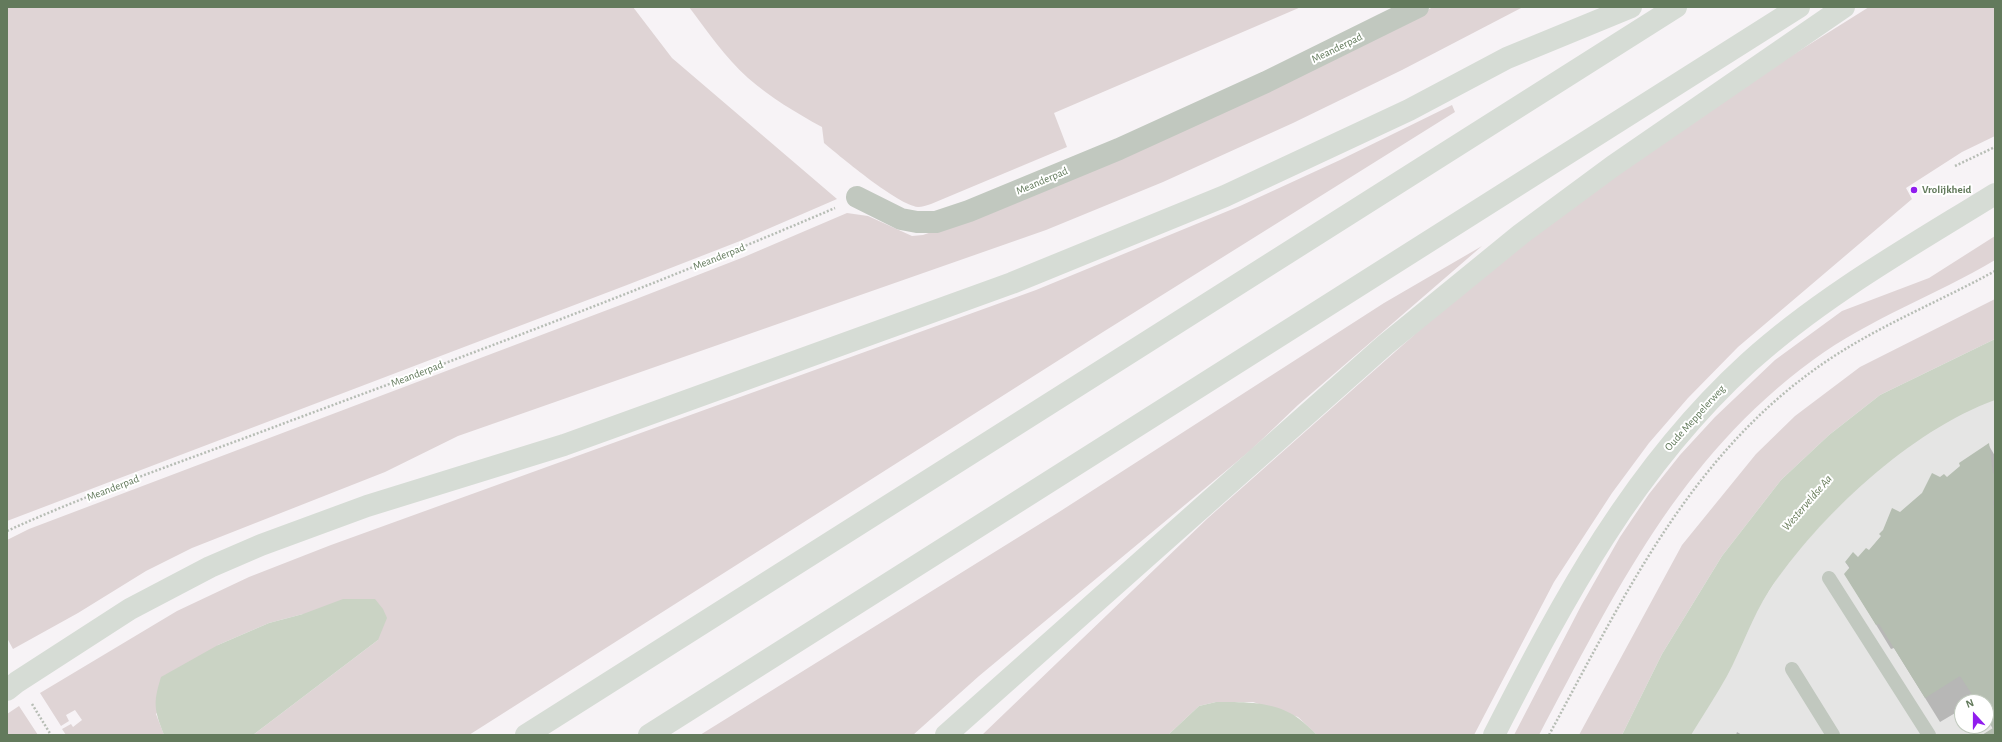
<!DOCTYPE html>
<html>
<head>
<meta charset="utf-8">
<style>
  body { margin:0 }
  #map { position:relative; width:2002px; height:742px; overflow:hidden; background:#f7f3f6; font-family:"Alegreya Sans",sans-serif }
  canvas { display:block }
  .frame { position:absolute; inset:0; border:8px solid #637a5c; pointer-events:none }
  .north { position:absolute; left:1954px; top:694px; width:40px; height:40px; box-sizing:border-box; background:#fff; border:1px solid #c1cabe; border-radius:50%; rotate:339deg; font-size:11px; font-weight:700; line-height:16px; text-align:center; color:#637a5c }
  .north::after { content:''; display:block; margin:auto; width:14px; height:18px; background:#911dee; clip-path:polygon(50% 0,100% 100%,50% 72%,0 100%) }
</style>
</head>
<body>
<div id="map">
<canvas width="2002" height="742"></canvas>
<div class="frame"></div>
<div class="north">N</div>
</div>
<script>
const ctx = document.querySelector('canvas').getContext('2d');
ctx.lineJoin = 'round';
function fill(path, color) { ctx.fillStyle = color; ctx.fill(path, 'evenodd'); }
function stroke(path, color, width, dash) { ctx.strokeStyle = color; ctx.lineWidth = width; ctx.lineCap = dash ? 'butt' : 'round'; ctx.setLineDash(dash || []); ctx.stroke(path); }
function drawText(font, color, halo, rows, align = 'center') {
  ctx.font = font + ' "Alegreya Sans",sans-serif'; ctx.lineWidth = 4; ctx.setLineDash([]); ctx.textBaseline = 'middle'; ctx.strokeStyle = halo; ctx.fillStyle = color; for (const [text, x, y, turn = 0] of rows) {
    ctx.save(); ctx.translate(x, y); ctx.rotate((+turn || 0) * Math.PI / 180); ctx.textAlign = isNaN(turn) ? turn : align; if (halo) ctx.strokeText(text, 0, 0); ctx.fillText(text, 0, 0); ctx.restore();
  }
}
fill(new Path2D(`
  M1995,398V735H1681L1735,644L1791,557L1868,475L1923,432ZM1962,702H1986V726H1962Z`), '#e5e5e4');
fill(new Path2D(`
  M7,7H633L672,58L837,199L740,241L627,285L7,521Z
  M689,7H1301L1054,113L1067,147L931,204C927,205 922,207 918,207C898,205 842,158 824,143L822,127C796,113 770,97 748,78C725,57 707,31 689,7Z
  M1433,7H1523L1402,70L1293,123L1163,182L1046,230L458,436L385,472L192,548L146,571L78,613L13,649L7,638V540L29,529L631,301L744,257L847,213L868,216L912,236L923,235L957,223L1337,58Z
  M1869,7H1995V136L1962,152L1906,188L1912,199L1738,347L1688,398L1649,443L1612,493L1554,582L1474,735H1317L1298,717L1253,702H1216L1199,706L1168,735H982L1208,518L1476,280L1684,123Z
  M1452,105L1455,112L1103,332L469,735H253L378,640L303,614L269,623L218,645L156,714L164,735H66L62,729L71,724L73,727L82,720L75,710L66,715L69,721L61,726L40,693L177,611L249,577L331,545L1036,290L1240,206L1340,160Z
  M1995,236V260C1936,295 1869,319 1813,360C1679,458 1615,593 1539,735H1514L1582,604L1620,537L1649,494L1680,455L1715,417L1775,360L1842,311L1929,278Z
  M1482,246L1298,405L1251,450L979,676L913,735H700L1059,512L1384,303Z
  M1995,299V339L1880,395L1829,435L1781,480L1722,556L1662,654L1622,735H1579L1682,545L1756,454L1795,416L1860,367Z
  M19,706L38,735H8L7,714Z`), '#dfd4d5');
fill(new Path2D(`
  M1995,339V400C1911,430 1818,517 1769,591C1752,617 1742,648 1727,676C1716,696 1703,715 1691,735H1622L1662,654L1722,556L1781,480L1829,435L1880,395Z
  M343,599H375L383,609L387,618L378,640L253,735H164C154,709 153,703 161,677L218,645L269,623L303,614Z
  M1216,702C1243,702 1275,701 1298,718C1305,723 1311,729 1317,735H1168L1199,706Z`), '#cad3c4');
fill(new Path2D(`
  M1988,444L1995,456V735H1983L1993,729L1986,717V702L1975,700L1962,702V709L1940,722L1894,648L1891,649L1845,574L1850,569L1846,563L1859,558L1869,551L1901,513L1940,479L1947,478Z
  M1737,732L1742,735H1736Z`), '#0003');
fill(new Path2D(`
  M1989,443L1993,473L1995,474V500L1993,501L1995,518V735H1982L1993,728L1986,717V702H1977L1960,676L1925,698L1879,624L1876,625L1844,574L1850,567L1845,562L1853,552L1858,557L1866,548L1869,550L1881,536L1879,534L1883,530L1892,508L1900,512L1922,493L1932,473L1940,477L1944,474L1947,477L1960,466L1959,463Z`), '#b5beb1');
stroke(new Path2D(`
  M1955,166L1995,147
  M7,531C99,489 196,457 290,421C473,353 656,285 835,208
  M32,704L51,735
  M1549,735C1627,591 1695,444 1839,353C1888,322 1944,299 1995,271`), '#b7bdb5', 2.5, [2, 2]);
stroke(new Path2D(`
  M1829,578L1929,735
  M1792,669L1833,735`), '#c1c8bf', 14);
stroke(new Path2D(`
  M857,197L901,219L917,222H936L969,211L1119,149L1266,82L1418,7`), '#c1c8bf', 22);
stroke(new Path2D(`
  M1494,735C1564,598 1633,468 1748,363C1822,296 1911,246 1995,194`), '#d6dcd5', 22);
stroke(new Path2D(`
  M7,690L17,682L130,609L210,567L261,545L367,506L564,445L1012,283L1225,196L1409,110L1507,58L1631,7
  M526,735L1676,7
  M649,735L1799,7
  M946,735L1385,345L1521,234L1613,166L1844,7`), '#d6dcd5', 22);
for (const [x, y, r, color] of [
  [1914,190,4,"#911dee"]
]) { const dot = new Path2D(); dot.arc(x, y, r, 0, 2 * Math.PI); ctx.fillStyle = color; ctx.fill(dot); stroke(dot, '#fff', 1.5); }
drawText('11px', '#637a5c', '#fff', [
  ["Meanderpad",1337,48,-26],
  ["Meanderpad",1042,181,-23],
  ["Meanderpad",719,257,-22],
  ["Meanderpad",417,374,-21],
  ["Oude Meppelerweg",1695,418,-48],
  ["Meanderpad",113,488,-21]
]);
drawText('bold 11px', '#637a5c', '#fff', [
  ["Vrolijkheid",1922,190]
], 'left');
drawText('italic 12px', '#687c5a', '#fff', [
  ["Westerveldse Aa",1807,503,-49]
]);
</script>
</body>
</html>
